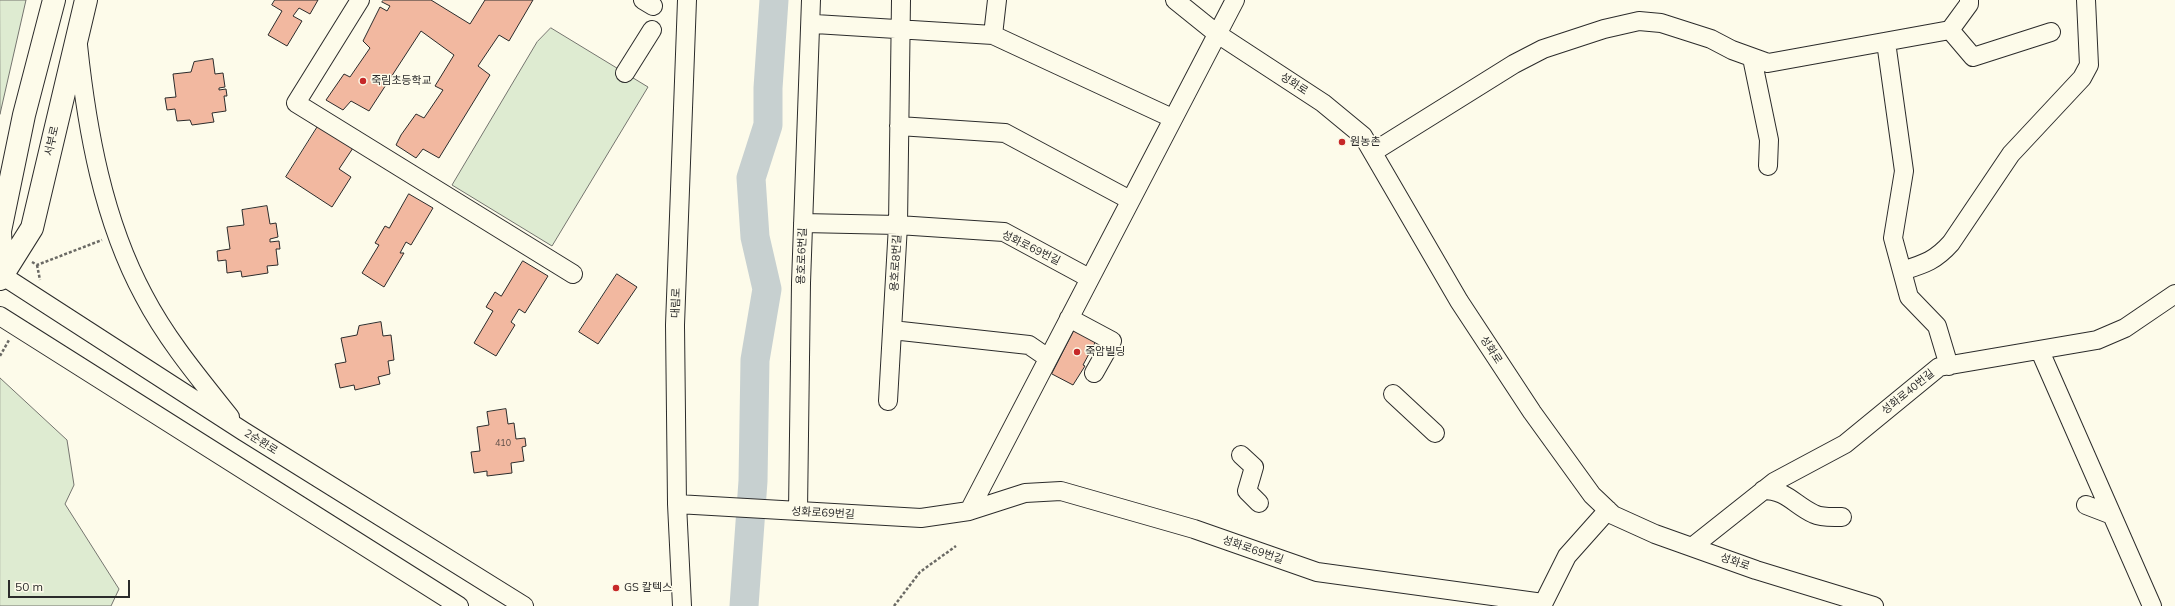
<!DOCTYPE html>
<html>
<head>
<meta charset="utf-8">
<style>
  body { margin:0 }
  #map { position:relative; width:2175px; height:606px; overflow:hidden; background:#fdfbea; font-family:Mulish,sans-serif }
  canvas { display:block }
  .scale { position:absolute; left:8px; top:580px; width:122px; height:18px; box-sizing:border-box; border:2px solid #2b2b2b; border-top:0; padding-left:5px; font-size:12px; line-height:14px; white-space:nowrap; color:#2b2b2b; -webkit-text-stroke:3px #fdfbea; paint-order:stroke }
</style>
</head>
<body>
<div id="map">
<canvas width="2175" height="606"></canvas>
<div class="scale">50 m</div>
</div>
<script>
const ctx = document.querySelector('canvas').getContext('2d');
ctx.lineJoin = 'round';
function fill(path, color) { ctx.fillStyle = color; ctx.fill(path, 'evenodd'); }
function stroke(path, color, width, dash) { ctx.strokeStyle = color; ctx.lineWidth = width; ctx.lineCap = dash ? 'butt' : 'round'; ctx.setLineDash(dash || []); ctx.stroke(path); }
function drawText(font, color, halo, rows, align = 'center') {
  ctx.font = font + ' Mulish,"Noto Sans KR",sans-serif'; ctx.lineWidth = 3; ctx.setLineDash([]); ctx.textBaseline = 'middle'; ctx.strokeStyle = halo; ctx.fillStyle = color; for (const [text, x, y, turn = 0] of rows) {
    ctx.save(); ctx.translate(x, y); ctx.rotate((+turn || 0) * Math.PI / 180); ctx.textAlign = isNaN(turn) ? turn : align; if (halo) ctx.strokeText(text, 0, 0); ctx.fillText(text, 0, 0); ctx.restore();
  }
}
const green = new Path2D(`
  M0,0H26L0,114Z
  M551,28L648,87L552,246L452,185L537,42Z
  M0,378L67,440L74,485L65,504L119,589L111,606H0Z`);
fill(green, '#deebd1');
stroke(green, '#74746e', 1);
stroke(new Path2D(`
  M744,606L753,481L755,360L767,289L755,237L751,178L768,125V88L774,0`), '#c7d0d0', 29);
const building = new Path2D(`
  M275,0H318L310,14L299,8L293,16L302,21L287,46L268,35L282,11L272,5Z
  M384,0H431L470,24L485,0H533L509,41L499,35L478,66L490,75L439,158L423,149L416,158L396,145L401,135L416,114L424,118L443,90L435,86L454,55L421,31L369,111L351,101L343,110L326,100L344,74L350,77L370,48L363,41L380,7L387,11L390,6L382,2Z
  M213,59L215,74L223,73L225,87L219,88V90L226,89L227,96H224L226,111L212,113L214,122L192,125L190,120L177,121L175,109L167,110L165,98L176,97L173,74L191,72L194,62Z
  M320,123L355,145L339,169L351,177L332,207L286,177Z
  M409,194L433,208L411,245L406,242L400,253H404L384,287L362,273L379,245L375,243L385,226L389,228Z
  M267,206L270,224L276,223L278,237L270,239V242L279,241L280,249H276L278,265L267,266L268,273L242,277L241,271L227,273L226,260L218,261L217,251L230,249L227,227L244,225L242,210Z
  M523,261L548,276L525,313L519,309L511,322L515,325L496,356L474,343L493,311L486,307L495,292L501,296Z
  M617,274L637,287L598,344L579,332Z
  M381,322L383,336L391,335L394,360L388,361L390,374L378,377L380,384L355,390L354,385L340,388L335,364L346,362L341,338L357,335L359,326Z
  M1075,329L1097,339L1083,365L1085,366L1073,385L1052,374Z
  M506,409L508,424L514,423L516,439L525,438L526,446L522,447L524,461L511,463L512,473L487,476V471L474,473L471,452L480,451L477,427L489,425L487,412Z`);
fill(building, '#f2b8a0');
stroke(building, '#2b2b2b', 1);
const minor = new Path2D(`
  M360,0L296,103L573,274
  M643,0L653,6
  M1175,0L1216,33L1323,103L1363,136L1459,301L1532,412L1592,495L1613,515L1655,534L1756,570L1874,606
  M1235,0L969,511L1025,493L1061,491L1194,529L1317,572L1543,603
  M815,24L993,35L1172,118
  M1950,30L1973,57L2051,32
  M993,35L997,0
  M1886,42L1904,171L1893,238L1909,297L1937,326L1949,366
  M78,45C87,130 103,220 144,296C167,340 199,378 230,417
  M1752,58L1769,140L1768,166
  M625,73L652,30
  M899,126L1005,133L1130,200
  M1373,152L1514,64L1543,49L1604,29L1639,21L1661,23L1711,39L1732,50L1768,63L1950,30L1969,4V0
  M803,223L898,225L1004,232L1089,278
  M1902,271C1924,264 1935,261 1951,243L2011,154L2082,78L2089,65L2086,0
  M0,274L243,431L524,606
  M0,316L459,606
  M1069,318L1112,341L1094,373
  M892,330L1029,345L1048,358
  M2040,351L2152,606
  M1393,394L1435,433
  M888,401L898,225L901,0
  M1241,455L1254,467L1247,491L1259,503
  M1763,490C1787,490 1794,505 1814,514C1822,518 1833,517 1842,517
  M677,504L921,518L969,511
  M2086,505L2112,515
  M798,511L801,283L811,0
  M1692,547L1774,482L1845,444L1939,367L2097,340L2125,328L2175,294
  M682,606L677,504L675,325L687,0
  M1542,606L1567,556L1608,510`);
const major = new Path2D(`
  M2,275L0,231L24,115L54,0
  M0,279L32,228L86,0`);
stroke(minor, '#2b2b2b', 20);
stroke(major, '#2b2b2b', 24);
stroke(new Path2D(`
  M32,262L37,265L102,240
  M37,265L40,280
  M0,356L9,340
  M894,606L920,572L956,546`), '#6a6964', 2.5, [3, 2]);
stroke(minor, '#fdfbea', 18);
stroke(major, '#fdfbea', 22);
for (const [x, y, r, color] of [
  [363,81,4,"#c62828"],
  [1342,142,4,"#c62828"],
  [1077,352,4,"#c62828"],
  [616,588,4,"#c62828"]
]) { const dot = new Path2D(); dot.arc(x, y, r, 0, 2 * Math.PI); ctx.fillStyle = color; ctx.fill(dot); stroke(dot, '#fdfbea', 1.5); }
drawText('9px', '#5d4e48', null, [
  ["410",503,443]
]);
drawText('11px', '#2b2b2b', '#fdfbea', [
  ["죽림초등학교",371,81],
  ["원농촌",1350,142],
  ["죽암빌딩",1085,352],
  ["GS 칼텍스",624,588]
], 'left');
drawText('11px', '#2b2b2b', '#fdfbea', [
  ["성화로",1294,84,33],
  ["서부로",52,141,-77],
  ["성화로69번길",1031,248,26],
  ["용호로6번길",802,256,-88],
  ["용호로8번길",896,263,-87],
  ["대림로",676,303,-88],
  ["성화로",1491,350,57],
  ["성화로40번길",1908,392,-39],
  ["2순환로",261,442,32],
  ["성화로69번길",823,513,3],
  ["성화로69번길",1253,550,19],
  ["성화로",1735,562,19]
]);
</script>
</body>
</html>
